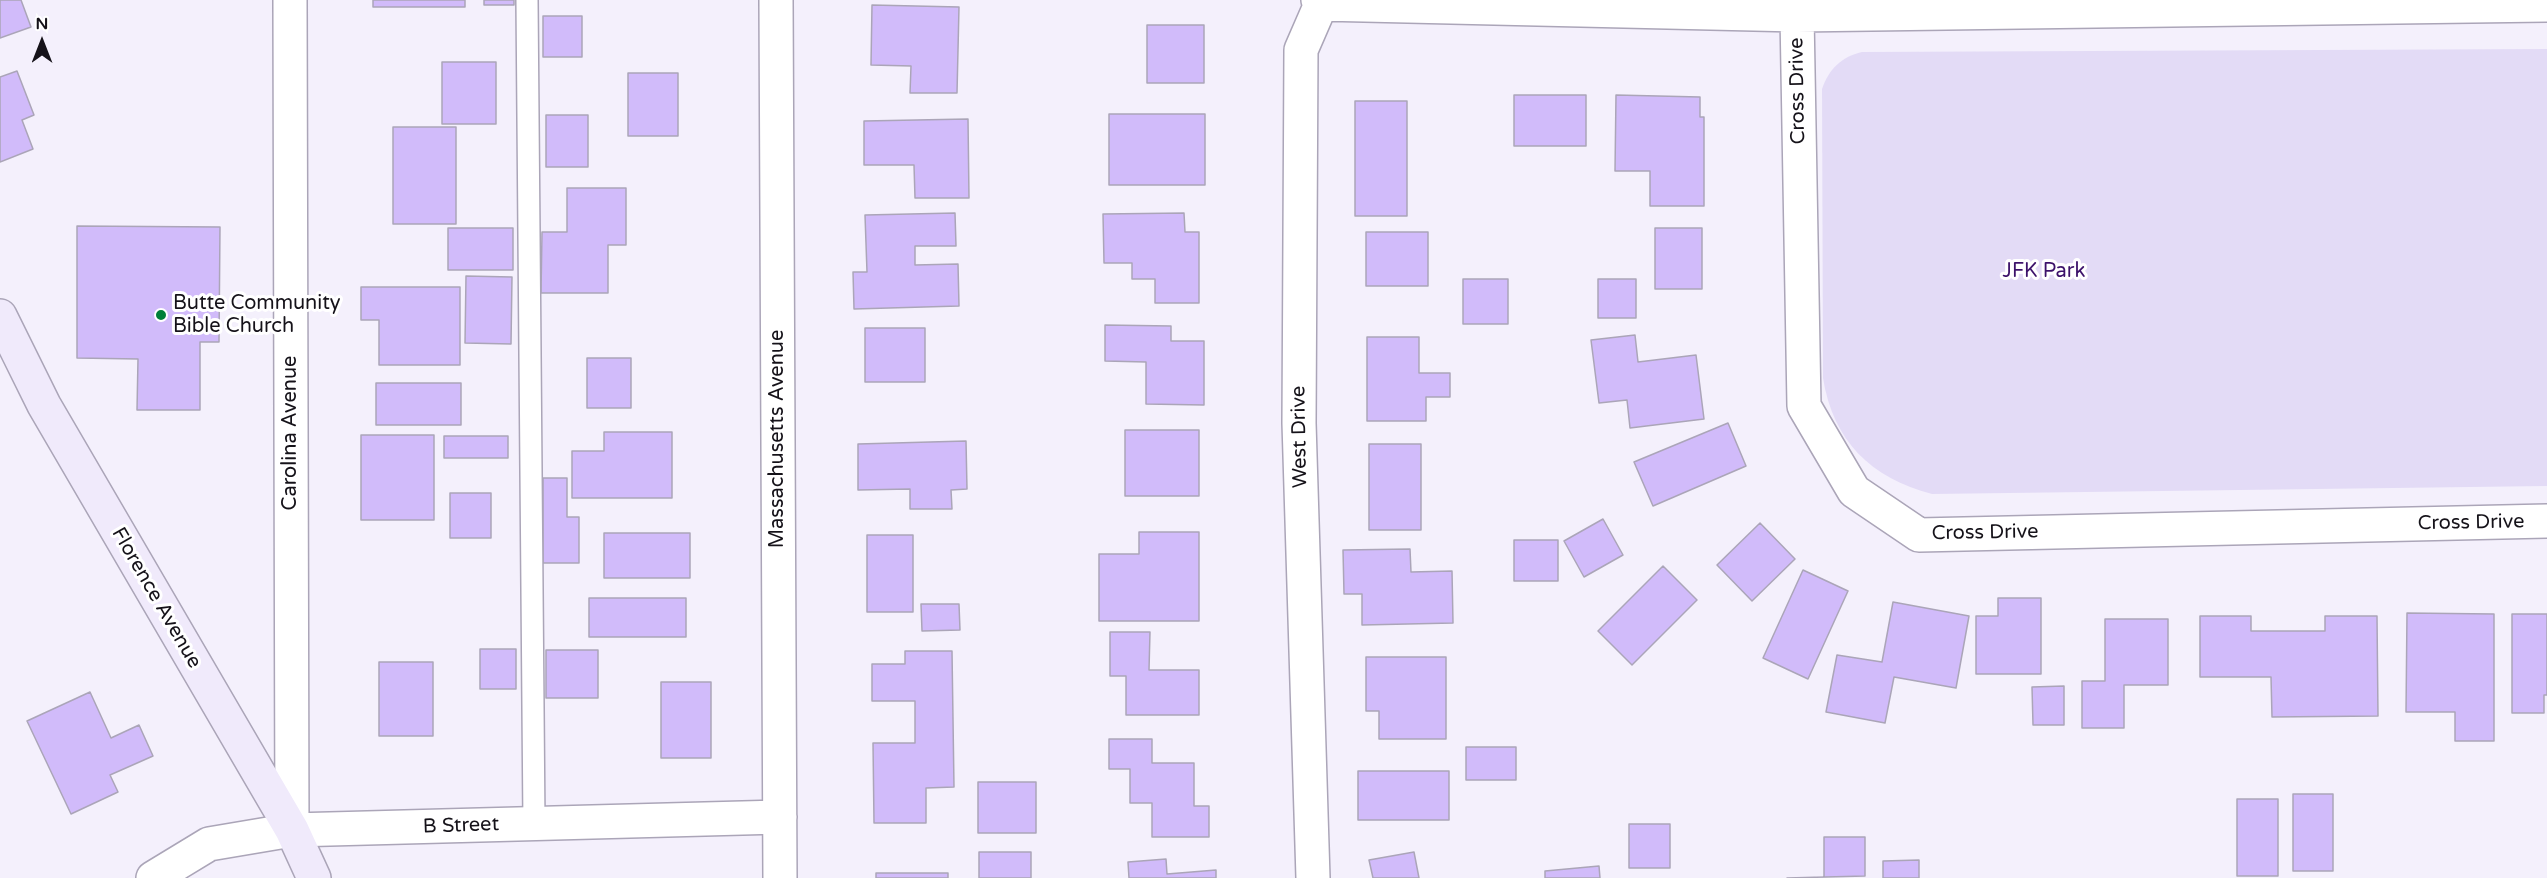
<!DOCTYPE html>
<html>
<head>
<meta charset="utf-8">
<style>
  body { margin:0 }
  #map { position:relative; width:2547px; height:878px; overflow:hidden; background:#f4f0fc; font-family:"Varela Round",sans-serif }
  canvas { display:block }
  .north { position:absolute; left:12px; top:12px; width:60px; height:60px; -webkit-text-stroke:4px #fff; paint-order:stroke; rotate:0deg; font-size:16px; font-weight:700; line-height:24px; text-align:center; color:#151219 }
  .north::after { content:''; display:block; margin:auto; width:21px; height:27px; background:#151219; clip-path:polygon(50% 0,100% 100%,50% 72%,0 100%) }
</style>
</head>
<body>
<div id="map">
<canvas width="2547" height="878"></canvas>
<div class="north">N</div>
</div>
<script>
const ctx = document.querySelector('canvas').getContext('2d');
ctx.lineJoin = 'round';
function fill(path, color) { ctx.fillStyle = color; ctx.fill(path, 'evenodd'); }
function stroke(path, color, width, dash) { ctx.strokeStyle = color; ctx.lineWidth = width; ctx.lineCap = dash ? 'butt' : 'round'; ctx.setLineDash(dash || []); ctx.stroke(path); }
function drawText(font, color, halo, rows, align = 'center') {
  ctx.font = font + ' "Varela Round",sans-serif'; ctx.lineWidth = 6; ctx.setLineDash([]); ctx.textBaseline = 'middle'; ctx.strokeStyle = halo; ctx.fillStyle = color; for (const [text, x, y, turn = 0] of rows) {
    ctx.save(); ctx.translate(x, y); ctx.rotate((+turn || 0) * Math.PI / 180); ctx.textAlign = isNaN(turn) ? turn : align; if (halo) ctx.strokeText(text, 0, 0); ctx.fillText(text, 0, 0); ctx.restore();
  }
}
fill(new Path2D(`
  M2547,49V486L1932,494C1871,478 1833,441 1823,378L1822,89C1829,69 1841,57 1862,52Z`), '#e3dbf6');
const building = new Path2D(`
  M0,0H21L31,27L0,38Z
  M373,0H465V7H373Z
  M484,0H514V5H484Z
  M872,5L959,7L957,93H910L911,66L871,65Z
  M543,16H582V57H543Z
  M1147,25H1204V83H1147Z
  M442,62H496V124H442Z
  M17,71L34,115L22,120L33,149L0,162V77Z
  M628,73H678V136H628Z
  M1514,95H1586V146H1514Z
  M1616,95L1700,97V117H1704V206H1650V171H1615Z
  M1355,101H1407V216H1355Z
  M1109,114H1205V185H1109Z
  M546,115H588V167H546Z
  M968,119L969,198H915L914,165H864V121Z
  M393,127H456V224H393Z
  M567,188H626V245H608V293H541L542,232H567Z
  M955,213L956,246H915V265L958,264L959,306L854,309L853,272H867L865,215Z
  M1184,213L1185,232H1199V303H1155V279H1132V263H1104L1103,214Z
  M77,226L220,227L219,342H200V410H137L138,359L77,358Z
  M448,228H513V270H448Z
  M1655,228H1702V289H1655Z
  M1366,232H1428V286H1366Z
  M466,276L512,277L511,344L465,343Z
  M1463,279H1508V324H1463Z
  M1598,279H1636V318H1598Z
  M361,287H460V365H379V320H361Z
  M1105,325L1171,326V341H1204V405L1146,404V362L1105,361Z
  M865,328H925V382H865Z
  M1635,335L1638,362L1696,355L1704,419L1630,428L1627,400L1599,403L1591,340Z
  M1367,337H1419V373H1450V397H1426V421H1367Z
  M587,358H631V408H587Z
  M376,383H461V425H376Z
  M1728,423L1746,466L1653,506L1634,462Z
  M1125,430H1199V496H1125Z
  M604,432H672V498H572V451H604Z
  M361,435H434V520H361Z
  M444,436H508V458H444Z
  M966,441L967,489L951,490L952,509H910V489L858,490V444Z
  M1369,444H1421V530H1369Z
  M543,478H567V517H579V563H543Z
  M450,493H491V538H450Z
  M1603,519L1623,555L1584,577L1564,541Z
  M1760,523L1795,559L1752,601L1717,565Z
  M1139,532H1199V621H1099V554H1139Z
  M604,533H690V578H604Z
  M867,535H913V612H867Z
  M1514,540H1558V581H1514Z
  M1410,549L1411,572L1452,571L1453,623L1362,625V594H1344L1343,550Z
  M1663,566L1697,600L1632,665L1598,631Z
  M1803,570L1848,591L1808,679L1763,658Z
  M589,598H686V637H589Z
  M1998,598H2041V674H1976V616H1998Z
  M1893,602L1969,616L1956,688L1894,677L1885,723L1826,712L1837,655L1882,662Z
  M921,604H959L960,630L922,631Z
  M2407,613L2494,614V741H2455V712H2406Z
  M2512,614H2547V695H2544V713H2512Z
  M2200,616H2251V631H2325V616H2377L2378,716L2272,717L2271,677H2200Z
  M2105,619H2168V685H2124V728H2082V681H2105Z
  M1110,632H1150L1149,670H1199V715H1126V676H1110Z
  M480,649H516V689H480Z
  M546,650H598V698H546Z
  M905,651H952L954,787L926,788V823H874L873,743H915V701H872V664H905Z
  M1366,657H1446V739H1379V711H1366Z
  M379,662H433V736H379Z
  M661,682H711V758H661Z
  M2064,686V725H2033L2032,687Z
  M90,692L111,738L139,725L153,756L110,775L118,792L71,814L27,721Z
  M1109,739H1152V763H1194V806H1209V837H1152V803H1130V769H1109Z
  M1466,747H1516V780H1466Z
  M1358,771H1449V820H1358Z
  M978,782H1036V833H978Z
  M2293,794H2333V871H2293Z
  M2237,799H2278V876H2237Z
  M1629,824H1670V868H1629Z
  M1824,837H1865V876L1787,878L1824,877Z
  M979,852H1031V878H979Z
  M1414,852L1419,878H1373L1369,860Z
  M1166,859L1167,874L1216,870V878H1129L1128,862Z
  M1919,860V878H1883V861Z
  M1599,866L1600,878H1545V871Z
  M876,873H948V878H876Z`);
fill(building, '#d1bbfa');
stroke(building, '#aba5b8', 1.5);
const lane = new Path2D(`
  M527,0L534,824`);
const street = new Path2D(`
  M290,0L292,830
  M776,0L780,878
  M1321,4L1797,15L2547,5
  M1797,15L1804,406L1854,491L1919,535L2547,521
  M153,878L209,844L292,830L780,817
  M1313,878L1299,423L1301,50L1321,4L1318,0`);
const secondary = new Path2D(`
  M0,316L44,405L292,830L314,878`);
stroke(lane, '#aba5b8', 24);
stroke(street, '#aba5b8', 36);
stroke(secondary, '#aba5b8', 36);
stroke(lane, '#fff', 21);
stroke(street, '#fff', 33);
stroke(secondary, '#f0eafb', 33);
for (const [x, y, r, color] of [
  [161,315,6,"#007f38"]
]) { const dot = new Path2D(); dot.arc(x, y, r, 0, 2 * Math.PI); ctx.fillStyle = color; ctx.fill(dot); stroke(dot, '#fff', 2); }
drawText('20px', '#151219', '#fff', [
  ["Cross Drive",1798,91,-91],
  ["Carolina Avenue",291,433,-90],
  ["West Drive",1300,437,-91],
  ["Massachusetts Avenue",778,439,-90],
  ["Cross Drive",2471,523,-1],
  ["Cross Drive",1985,533,-1],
  ["Florence Avenue",156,598,60],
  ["B Street",461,826,-2]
]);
drawText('20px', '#3c116a', '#fff', [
  ["JFK Park",2044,272]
]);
drawText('20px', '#151219', '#fff', [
  ["Butte Community",173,304],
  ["Bible Church",173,327]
], 'left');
</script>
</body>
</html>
